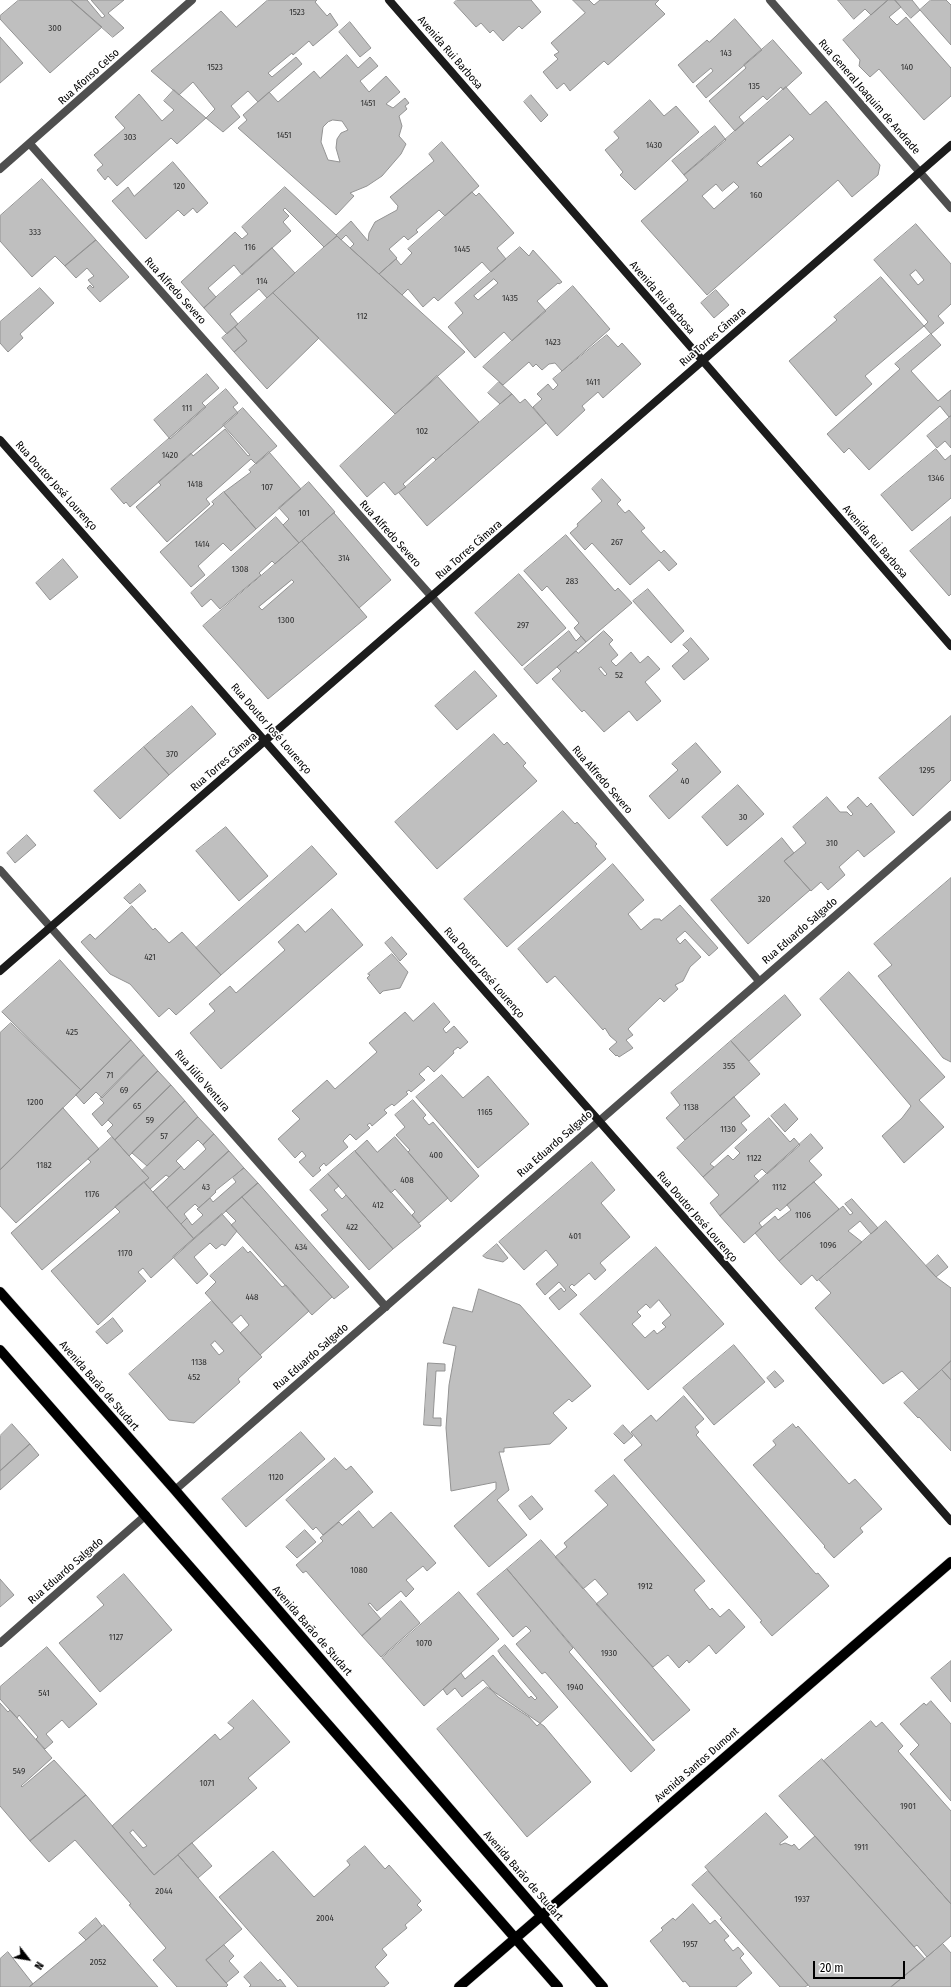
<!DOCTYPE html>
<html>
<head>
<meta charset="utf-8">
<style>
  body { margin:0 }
  #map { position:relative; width:951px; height:1987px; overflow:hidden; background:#fff; font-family:"Fira Sans Condensed",sans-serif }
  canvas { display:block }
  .north { position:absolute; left:8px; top:1939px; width:40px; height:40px; -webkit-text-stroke:3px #fff; paint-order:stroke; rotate:121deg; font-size:11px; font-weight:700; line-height:16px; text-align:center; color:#000 }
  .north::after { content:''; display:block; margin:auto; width:14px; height:18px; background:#000; clip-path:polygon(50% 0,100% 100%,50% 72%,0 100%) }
  .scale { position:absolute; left:813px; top:1961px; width:92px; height:18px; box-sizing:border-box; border:2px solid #000; border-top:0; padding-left:5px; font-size:12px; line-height:14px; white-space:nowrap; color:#000; -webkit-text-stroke:3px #fff; paint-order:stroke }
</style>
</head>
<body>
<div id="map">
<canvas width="951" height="1987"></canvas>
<div class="north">N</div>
<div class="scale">20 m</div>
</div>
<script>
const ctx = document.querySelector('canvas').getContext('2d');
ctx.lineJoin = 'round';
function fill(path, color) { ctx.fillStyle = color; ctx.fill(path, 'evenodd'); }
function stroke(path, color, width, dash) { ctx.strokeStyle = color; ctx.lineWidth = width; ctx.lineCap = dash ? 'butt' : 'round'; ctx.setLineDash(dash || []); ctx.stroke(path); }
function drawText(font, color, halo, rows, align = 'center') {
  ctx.font = font + ' "Fira Sans Condensed",sans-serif'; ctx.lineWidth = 3.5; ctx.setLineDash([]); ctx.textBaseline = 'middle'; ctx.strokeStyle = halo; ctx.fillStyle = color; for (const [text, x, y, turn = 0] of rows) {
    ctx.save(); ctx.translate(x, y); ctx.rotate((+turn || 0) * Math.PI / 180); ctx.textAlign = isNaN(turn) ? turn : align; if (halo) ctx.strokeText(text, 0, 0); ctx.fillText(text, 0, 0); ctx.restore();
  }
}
const building = new Path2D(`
  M19,0H71L102,27L50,73L0,19V16Z
  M71,0H87L102,18L105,16L91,0H124L108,13L124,28L113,37Z
  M268,0H317L315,2L327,16L330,13L338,25L313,46L309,41L293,55L292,53L268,73L272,77L296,57L302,64L258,102L248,91L231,106L240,117L223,132L206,118L215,109L193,82L179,95L151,71L221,11L236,27Z
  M457,0H531L541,12L522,29L519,26L503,41L493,30L490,33L481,23L476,27L454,3Z
  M573,0H589L594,5L600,0H659L655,4L665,14L608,65L604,61L570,91L564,83L557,89L543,72L558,59L554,55L559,52L551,43L585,13Z
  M838,0H888L871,15L865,9L854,19Z
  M888,0H895L901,7L889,17L897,25L906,17L951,68V96L924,120L879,69L870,77L859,66L860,60L843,40Z
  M895,0H912L920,10L911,18Z
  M931,0H946L951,5V45L920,10Z
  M735,19L762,50L706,98L696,86L713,71L711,68L693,83L678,65L707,40L709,42Z
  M350,22L371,48L360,57L339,32Z
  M0,37L23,63L0,83Z
  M773,40L802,73L783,90L781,87L767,100L763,96L739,117L744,123L735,131L709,101L746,68L744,65Z
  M347,55L358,68L370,57L378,66L360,81L369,92L386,76L400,92L386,104L393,108L405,98L409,103L405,106L407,109L399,116L402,126L399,136L406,144L401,154L382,176L367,186L350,193L354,196L336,215L238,128L247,120L243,115L269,92L278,102L314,71L320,78ZM333,120L342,121L348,130L341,133L337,139L336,148L340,162L328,160L321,142L323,127L328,122Z
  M786,87L810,115L826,101L880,165L878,175L852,197L838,180L707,295L641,221L688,180L684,175ZM790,135L794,139L761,167L757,163ZM734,182L739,187L714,209L702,196L716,184L722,191Z
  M174,90L206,118L177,144L171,138L117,186L108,176L105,180L97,170L103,165L94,155L125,128L115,117L139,94L162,121L174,110L164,101Z
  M531,95L548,115L541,122L524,102Z
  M650,100L664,116L676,106L699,132L635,190L620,175L623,172L605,150L619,138L614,132Z
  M715,126L726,140L684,175L672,161Z
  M442,142L479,186L445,216L439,210L416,230L418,232L408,240L404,236L389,249L397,258L379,274L350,248L354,244L346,235L341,240L336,235L351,221L368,241L369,233L375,222L397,210L398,206L390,197L434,161L429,154Z
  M173,162L208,203L197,213L193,208L184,216L178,210L146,239L112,201L128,187L134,196Z
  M42,179L96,240L65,266L55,256L32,277L0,241V216Z
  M285,187L337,236L324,247L285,208L283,210L289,216L283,222L291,231L242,275L234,265L208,288L216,297L204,308L181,282L235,232L242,239L248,234L242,227Z
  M472,192L476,196L479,193L514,233L497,248L506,259L491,272L482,262L438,301L434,297L423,307L408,289L402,295L379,274L396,259L401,265L412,253L408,249Z
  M916,224L951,264V304L938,316L944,323L931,334L924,326L928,322L874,260ZM916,270L924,280L918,285L910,275Z
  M337,236L465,352L395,414L273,293Z
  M96,240L129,277L100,302L87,288L90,285L93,288L94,287L88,280L94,276L87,268L76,278L65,266Z
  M520,247L529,256L533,250L562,282L559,284L558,283L537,301L546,311L514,339L512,341L504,332L475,358L448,327L463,313L455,303ZM494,279L498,283L478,300L474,296Z
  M272,248L295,273L267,298L259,289L230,314L238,324L227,334L204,308Z
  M881,277L924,326L865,376L872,384L836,416L789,361L837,320L834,317Z
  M573,286L610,329L562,371L555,363L549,364L542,370L536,364L533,367L529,362L503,385L483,367Z
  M40,288L54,303L20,334L23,338L8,352L0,343V322Z
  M716,290L729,305L714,318L701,303Z
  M273,293L319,338L267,389L234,352L247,341L235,327Z
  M235,327L247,341L234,352L222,338Z
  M931,334L941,345L911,371L938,401L951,390V416L949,417L940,406L869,470L849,448L844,453L827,434L900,369L895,364Z
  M607,335L618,347L622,343L641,364L603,398L598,392L582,406L585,410L557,436L533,407L542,399L537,394L548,384L553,390L558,385L553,379Z
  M207,374L219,388L202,403L206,407L170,439L154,420Z
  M437,376L479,422L436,460L433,457L403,484L406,487L395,495L384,482L367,497L340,466Z
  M499,382L512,394L500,404L488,393Z
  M226,389L238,403L233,407L238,413L130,507L126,502L124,504L111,489Z
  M512,394L520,403L525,399L546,423L427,526L399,493Z
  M243,408L277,446L256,464L251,459L206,499L210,504L167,542L136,507L161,485L158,482L191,453L193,456L225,429L248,456L250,455L223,425Z
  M951,416V448L945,441L937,448L927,436Z
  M936,449L945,460L951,455V498L912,531L881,495Z
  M269,452L301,489L256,529L224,492L251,472L249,470Z
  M602,479L621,500L617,504L625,513L629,510L645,528L641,531L661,553L664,550L677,564L669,571L659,560L630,585L592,543L585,550L570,533L578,526L577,524L602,501L592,489Z
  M309,482L335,512L299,543L283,525L289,519L279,508Z
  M224,492L256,529L231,551L223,543L198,566L205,575L191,587L160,552L214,504L212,502Z
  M334,513L391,580L359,608L302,541Z
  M276,517L299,543L275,564L272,561L259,573L261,575L220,609L211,599L202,607L191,593Z
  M951,517V594L949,596L910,551Z
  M566,535L615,591L618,588L632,603L586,642L574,628L579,623L547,586L542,591L524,571Z
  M302,541L367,617L268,699L203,626ZM292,580L294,582L262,610L259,607Z
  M63,559L78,577L50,600L36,583Z
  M519,574L566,628L522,666L475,613Z
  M648,589L684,631L671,643L633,601Z
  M569,631L576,641L581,636L586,642L537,684L524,669Z
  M604,631L613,640L609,644L618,655L611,661L616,666L631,652L640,663L648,656L660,669L645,682L661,701L637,721L629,711L604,732L584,710L582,712L552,679L561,671L557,667L576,651L578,653ZM601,667L607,674L605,676L599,669Z
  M691,638L709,659L684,680L672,666L689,651L683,645Z
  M475,671L497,696L457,730L435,706Z
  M192,706L216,734L169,775L144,747Z
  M951,716V780L913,816L879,778Z
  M494,734L504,745L507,742L526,763L523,766L537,781L437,869L395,822Z
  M696,743L721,772L669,819L649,796L678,770L672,764Z
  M144,747L169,775L120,819L94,791Z
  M738,785L764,814L727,846L702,817Z
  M827,797L840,812H847L851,816L853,814L847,807L858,797L867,807L871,803L895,832L864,857L858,850L839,867L845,875L828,890L821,882L811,891L784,861L806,843L793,827Z
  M563,811L575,824L577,822L597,844L595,846L606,859L507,947L464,899Z
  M226,827L268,876L239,901L196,851Z
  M27,835L36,845L15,863L7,853Z
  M782,838L794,853L784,861L810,890L748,944L711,900Z
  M312,846L337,874L221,975L196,948Z
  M613,864L644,900L628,914L641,930L654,919H660L661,921L680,905L718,948L709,956L685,931L676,939L680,944L685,939L701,957L690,967L683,981L675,985L678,989L664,1002L660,998L628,1029L633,1035L626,1040L633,1048L619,1057L617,1055L616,1056L609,1049L617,1042L610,1036L605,1028L603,1030L555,976L547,983L518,949Z
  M951,878V1062L943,1058L878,976L892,965L874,944Z
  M140,884L146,891L130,904L124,898Z
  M132,906L153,930L155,928L169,943L182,932L221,975L176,1015L169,1008L159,1017L130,984L110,974L81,942L90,934L95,939Z
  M332,909L363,945L221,1069L190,1033L215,1011L209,1004L230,986L236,993L285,950L278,942L298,924L305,932Z
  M392,937L407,954L400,961L385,943Z
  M392,954L408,972L400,988L383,991L380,994L367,978L370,975L368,974Z
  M60,960L131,1040L81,1090L2,1012Z
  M849,972L945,1077L919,1100L944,1127L904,1163L882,1136L902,1118L911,1106L820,999Z
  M785,995L801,1015L749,1061L731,1041Z
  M434,1003L450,1022L443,1029L446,1033L454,1026L468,1042L460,1049L458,1047L453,1051L454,1053L434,1072L428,1066L419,1074L425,1080L411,1092L409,1090L406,1092L408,1094L394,1106L392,1104L384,1110L387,1113L372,1126L370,1123L367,1125L370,1128L356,1140L350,1134L343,1141L348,1147L326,1166L324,1163L319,1168L321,1170L313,1177L299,1162L306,1156L302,1151L295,1158L278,1139L300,1119L292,1111L327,1080L335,1089L377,1052L369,1043L405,1012L413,1021Z
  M11,1023L81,1090L0,1170V1033Z
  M131,1040L144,1055L102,1098L96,1092L84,1104L76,1095Z
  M731,1041L760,1074L685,1140L666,1118L680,1105L671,1093Z
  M144,1055L158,1071L102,1126L92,1114L104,1103L100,1099Z
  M158,1071L171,1085L115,1140L107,1131L113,1125L108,1120Z
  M442,1075L463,1098L488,1076L529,1124L478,1168L416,1097Z
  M171,1085L185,1101L129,1156L115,1140Z
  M734,1097L750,1116L741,1123L747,1130L710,1164L714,1167L703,1177L677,1148Z
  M413,1100L426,1115L423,1118L429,1125L433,1122L479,1176L451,1202L413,1158L408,1152L410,1150L396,1135L405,1127L395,1115Z
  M185,1101L198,1117L147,1166L132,1153Z
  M785,1104L798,1119L785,1132L771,1116Z
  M63,1108L99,1149L16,1223L0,1206V1170Z
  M198,1117L214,1134L203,1145L198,1140L176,1161L181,1166L169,1177L166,1175L150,1189L144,1182L149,1178L142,1171Z
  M769,1118L790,1142L794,1138L800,1145L767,1174L762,1169L754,1176L759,1181L720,1216L710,1203L719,1195L703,1177L728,1155L733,1160L740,1153L735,1148Z
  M214,1134L229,1151L167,1208L153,1192L181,1166L184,1170L206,1149L203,1145Z
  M811,1134L823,1148L809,1161L822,1175L780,1211L777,1208L759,1223L762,1227L744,1243L720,1216Z
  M112,1137L149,1178L42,1270L11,1233L91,1162L88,1159Z
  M395,1137L448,1198L419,1223L412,1215L415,1212L395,1189L391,1193L355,1151L367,1140L377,1152Z
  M229,1151L244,1168L215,1191L216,1192L199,1208L195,1204L184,1214L187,1218L181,1224L167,1208Z
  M355,1151L421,1226L393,1249L328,1174Z
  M592,1162L615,1190L601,1203L630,1237L600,1263L606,1270L595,1280L589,1273L574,1286L572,1284L569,1287L577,1295L559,1310L549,1298L561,1288L564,1292L566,1290L559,1282L545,1295L536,1284L558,1265L546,1250L524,1270L499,1242Z
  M244,1168L258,1183L194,1239L181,1224L187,1218L192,1225L203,1215L197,1209L210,1198L213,1202L236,1182L233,1178Z
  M328,1174L339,1186L334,1190L342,1199L346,1195L393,1249L369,1270L321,1215L328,1210L310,1190Z
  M144,1182L194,1239L151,1278L143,1268L138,1272L146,1281L98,1325L51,1271L120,1212L115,1207Z
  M814,1182L839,1209L779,1261L755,1233L775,1216L778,1220L791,1210L787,1205Z
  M258,1183L349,1287L334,1299L242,1197Z
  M242,1197L332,1297L312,1315L231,1225L236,1221L226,1211Z
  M852,1199L878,1228L871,1234L860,1221L848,1231L862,1242L817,1281L812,1275L801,1285L779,1261L843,1206L850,1215L853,1213L845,1204Z
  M222,1214L237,1231L225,1246L222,1244L216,1249L210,1243L194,1257L208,1274L197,1284L173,1257Z
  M886,1221L936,1277L951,1288V1361L919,1390L902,1371L883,1384L815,1308L831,1293L819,1280Z
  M497,1244L508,1258L503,1262L486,1258L483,1256Z
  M243,1247L248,1253L250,1251L282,1287L286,1285L309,1311L260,1355L240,1333L249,1325L241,1315L232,1323L205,1293L216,1282L210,1276Z
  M656,1247L724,1324L648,1390L580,1314ZM659,1300L671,1315L662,1323L666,1327L657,1334L654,1330L645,1338L632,1324L641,1316L637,1312L646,1304L650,1308Z
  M938,1255L948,1267L936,1277L926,1266Z
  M479,1289L520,1305L591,1386L572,1402L569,1399L553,1413L567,1428L550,1444L504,1448V1452H499L509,1490L497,1500L527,1535L489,1567L454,1526L496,1489V1482L451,1491L446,1428L449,1385L456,1346L443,1343L453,1307L472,1312Z
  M212,1301L262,1357L238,1379L240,1382L194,1423L169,1420L129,1374ZM215,1341L224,1351L219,1355L211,1345Z
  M113,1318L123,1331L107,1344L96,1332Z
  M734,1345L765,1382L714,1425L683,1388Z
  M951,1361V1380L942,1370Z
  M428,1363L445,1364V1371H436L433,1418H441V1426L424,1425Z
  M942,1370L951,1380V1451L919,1417L918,1418L904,1403Z
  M775,1371L784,1381L775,1388L767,1378Z
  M684,1396L704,1419L695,1427L699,1432L696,1435L816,1574L818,1573L829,1586L772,1636L760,1622L762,1621L624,1460L642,1445L631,1432L651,1415L656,1421Z
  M12,1424L30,1444L0,1471V1436Z
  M793,1424L796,1428L798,1426L849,1484L855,1479L882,1509L860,1528L863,1532L834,1558L824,1547L825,1546L753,1465L776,1445L773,1441Z
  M623,1425L633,1436L624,1444L614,1434Z
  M301,1432L325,1459L246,1527L222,1499Z
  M30,1444L39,1455L0,1490V1471Z
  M335,1458L346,1470L351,1466L373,1492L323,1535L316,1527L313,1530L286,1500Z
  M614,1475L705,1581L694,1590L710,1610L712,1608L720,1617L729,1609L745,1627L716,1654L709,1645L689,1663L687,1660L679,1668L668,1655L653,1667L596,1604L608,1594L595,1579L583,1589L555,1557L567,1547L564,1543L608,1505L595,1491Z
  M532,1496L543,1509L530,1520L519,1506Z
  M359,1511L373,1528L391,1512L436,1563L427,1571L423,1566L406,1580L414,1589L406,1597L401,1591L377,1611L370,1603L368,1604L381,1619L362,1636L306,1571L303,1573L296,1565L323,1541L320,1538L339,1522L342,1525Z
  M305,1530L316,1542L297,1558L286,1547Z
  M541,1540L690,1710L653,1741L507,1569Z
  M507,1569L573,1648L569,1652L655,1750L631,1772L545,1672L542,1674L516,1644L531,1631L526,1626L513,1637L477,1594Z
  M124,1574L172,1630L100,1692L59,1643L104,1605L97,1597Z
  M0,1579L14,1595L0,1607Z
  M459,1592L499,1639L424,1706L382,1658Z
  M401,1601L420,1623L381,1657L362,1636Z
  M505,1645L558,1707L537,1726L529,1717L498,1697L483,1680L462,1697L455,1688L447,1695L443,1689L461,1673L465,1679L493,1655L529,1698L531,1696L535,1700L537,1698L501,1656L498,1651Z
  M47,1647L97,1704L69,1728L62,1720L46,1734L53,1742L45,1749L36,1739L38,1737L19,1715L17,1718L0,1699V1687Z
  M951,1661V1702L931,1678Z
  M487,1687L544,1726L591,1782L527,1837L437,1729Z
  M253,1700L290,1742L248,1778L257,1788L154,1875L112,1826L215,1734L220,1740L234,1728L228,1723ZM133,1830L147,1846L143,1848L130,1833Z
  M931,1701L951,1724V1801L910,1754L919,1745L900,1724L924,1703L926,1705Z
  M0,1703L8,1712L10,1710L52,1758L21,1786L22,1787L54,1760L86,1795L30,1841L0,1806Z
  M871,1721L876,1727L882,1722L903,1746L898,1751L951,1811V1904L824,1761Z
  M822,1759L951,1904V1936L927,1957L917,1945L914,1947L779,1796Z
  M86,1795L154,1875L178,1855L242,1929L206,1960L228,1985L226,1987H177L153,1960L166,1948L129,1905L131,1904L75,1840L49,1862L30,1841Z
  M766,1813L788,1837L780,1843V1845L785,1843L792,1846L794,1844L799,1850L815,1836L925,1959L891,1987H810L705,1867Z
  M192,1843L212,1866L198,1878L178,1855Z
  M365,1846L385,1869L389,1865L421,1901L417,1905L422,1910L405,1925L407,1928L382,1949L387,1955L375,1967L389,1983L384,1987H298L219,1897L273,1851L314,1897L350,1865L347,1861Z
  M708,1871L808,1985L805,1987H780L720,1919L722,1918L692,1885Z
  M693,1904L710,1924L715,1920L729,1936L724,1940L733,1951L738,1947L744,1954L740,1958L752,1973L736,1987H690L685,1981L683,1982L650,1941L663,1930L661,1928L673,1918L675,1920Z
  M96,1918L102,1926L86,1940L79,1933Z
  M104,1925L158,1987H29L86,1940Z
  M943,1944L951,1953V1987H891Z
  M224,1945L234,1956L229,1961L239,1972L226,1983L206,1960Z
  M8,1952L33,1984L29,1987H0V1959Z
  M261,1962L278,1981L280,1979L286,1987H249L251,1985L244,1977Z`);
fill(building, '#bfbfbf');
stroke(building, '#939393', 1);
const primary = new Path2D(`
  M0,1292L175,1490L603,1987
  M0,1350L558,1987
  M459,1987L951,1562`);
stroke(primary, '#dbdbdb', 11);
stroke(new Path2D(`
  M770,0L951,208
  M30,144L432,597L759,981
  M0,169L192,0
  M0,870L386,1307
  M175,1490L951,815
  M0,1643L146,1515`), '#4f4f4f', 8);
stroke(new Path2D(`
  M389,0L951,646
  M0,440L951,1521
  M0,971L951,145`), '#1c1c1c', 8);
stroke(primary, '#000', 10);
drawText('9px', '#303030', null, [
  ["1523",297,12],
  ["300",55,28],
  ["143",726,53],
  ["1523",215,67],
  ["140",907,67],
  ["135",754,86],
  ["1451",368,103],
  ["1451",284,135],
  ["303",130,137],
  ["1430",654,145],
  ["120",179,186],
  ["160",756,195],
  ["333",35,232],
  ["116",250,247],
  ["1445",462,249],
  ["114",262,281],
  ["1435",510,298],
  ["112",362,316],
  ["1423",553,342],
  ["1411",593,382],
  ["111",187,408],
  ["102",422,431],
  ["1420",170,455],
  ["1346",936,478],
  ["1418",195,484],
  ["107",267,487],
  ["101",304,513],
  ["267",617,542],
  ["1414",202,544],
  ["314",344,558],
  ["1308",240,569],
  ["283",572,581],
  ["1300",286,620],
  ["297",523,625],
  ["52",619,675],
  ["370",172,754],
  ["1295",927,770],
  ["40",685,781],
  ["30",743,817],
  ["310",832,843],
  ["320",764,899],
  ["421",150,957],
  ["425",72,1032],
  ["355",729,1066],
  ["71",110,1075],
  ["69",124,1090],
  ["1200",35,1102],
  ["65",137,1106],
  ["1138",691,1107],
  ["1165",485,1112],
  ["59",150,1120],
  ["1130",728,1129],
  ["57",164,1136],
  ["400",436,1155],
  ["1122",754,1158],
  ["1182",44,1165],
  ["408",407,1180],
  ["43",206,1187],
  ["1112",779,1187],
  ["1176",92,1194],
  ["412",378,1205],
  ["1106",803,1215],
  ["422",352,1227],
  ["401",575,1236],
  ["1096",828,1245],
  ["434",301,1247],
  ["1170",125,1253],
  ["448",252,1297],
  ["1138",199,1362],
  ["452",194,1377],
  ["1120",276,1477],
  ["1080",359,1570],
  ["1912",645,1586],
  ["1127",116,1637],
  ["1070",424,1643],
  ["1930",609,1653],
  ["1940",575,1687],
  ["541",44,1693],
  ["549",19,1771],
  ["1071",207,1783],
  ["1901",908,1806],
  ["1911",861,1847],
  ["2044",164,1891],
  ["1937",802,1899],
  ["2004",325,1918],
  ["1957",690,1944],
  ["2052",98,1962]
]);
drawText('11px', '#000', '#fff', [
  ["Avenida Rui Barbosa",450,53,49],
  ["Rua Afonso Celso",89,77,-42],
  ["Rua General Joaquim de Andrade",869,97,49],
  ["Rua Alfredo Severo",175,291,48],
  ["Avenida Rui Barbosa",662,298,49],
  ["Rua Torres Câmara",713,337,-41],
  ["Rua Doutor José Lourenço",56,486,48],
  ["Rua Alfredo Severo",390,534,48],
  ["Avenida Rui Barbosa",875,542,49],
  ["Rua Torres Câmara",469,550,-41],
  ["Rua Doutor José Lourenço",271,729,49],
  ["Rua Torres Câmara",224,762,-41],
  ["Rua Alfredo Severo",602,780,49],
  ["Rua Eduardo Salgado",800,931,-41],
  ["Rua Doutor José Lourenço",484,973,49],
  ["Rua Júlio Ventura",202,1081,49],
  ["Rua Eduardo Salgado",555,1144,-41],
  ["Rua Doutor José Lourenço",697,1217,49],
  ["Rua Eduardo Salgado",311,1357,-41],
  ["Avenida Barão de Studart",99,1386,49],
  ["Rua Eduardo Salgado",66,1571,-41],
  ["Avenida Barão de Studart",312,1631,49],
  ["Avenida Santos Dumont",697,1765,-41],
  ["Avenida Barão de Studart",523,1876,49]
]);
</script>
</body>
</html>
